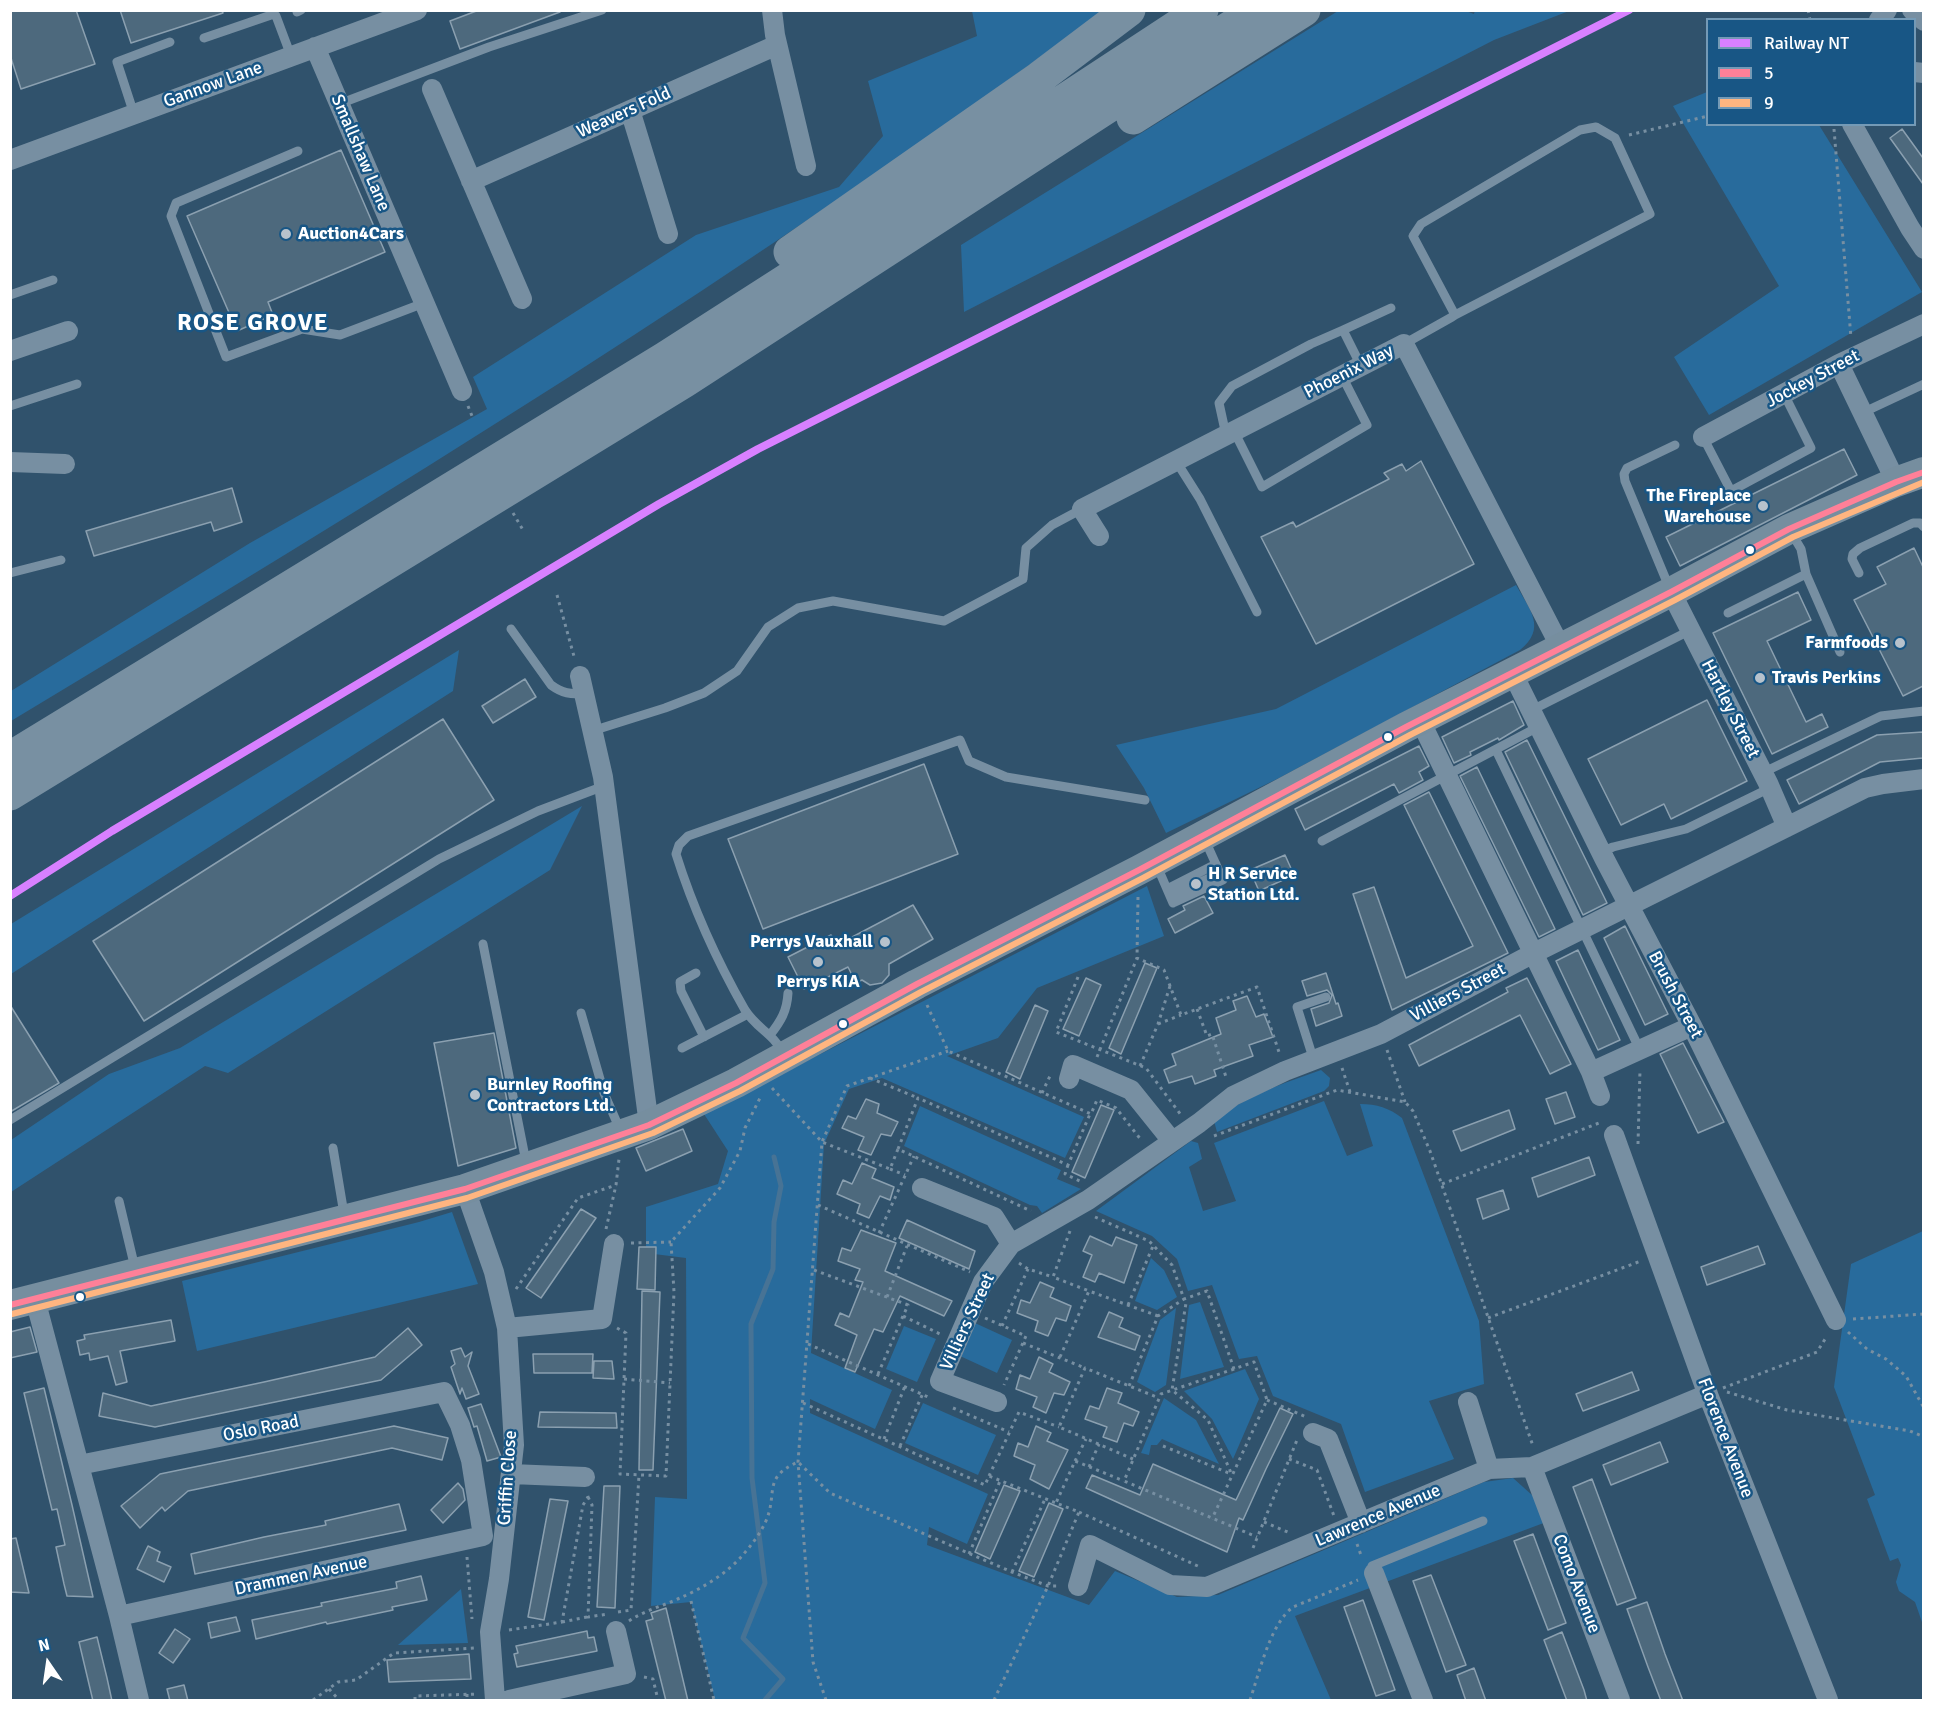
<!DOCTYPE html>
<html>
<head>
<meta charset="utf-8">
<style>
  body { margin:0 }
  #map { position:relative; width:1934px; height:1711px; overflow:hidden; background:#30526c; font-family:Signika,sans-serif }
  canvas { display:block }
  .frame { position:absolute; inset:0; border:12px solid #fff; pointer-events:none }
  .legend { position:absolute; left:1706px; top:18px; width:210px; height:108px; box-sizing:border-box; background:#185685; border:2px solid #749ab6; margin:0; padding:8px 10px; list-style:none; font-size:18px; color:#fff }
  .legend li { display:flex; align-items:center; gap:12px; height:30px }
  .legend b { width:30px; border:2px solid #749ab6 }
  .north { position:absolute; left:18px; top:1633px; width:60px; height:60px; -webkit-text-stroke:4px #185685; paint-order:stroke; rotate:347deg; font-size:16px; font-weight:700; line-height:24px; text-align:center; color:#fff }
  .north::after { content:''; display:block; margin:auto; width:21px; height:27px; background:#fff; clip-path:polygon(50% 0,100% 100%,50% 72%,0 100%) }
</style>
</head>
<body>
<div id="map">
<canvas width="1934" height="1711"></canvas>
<div class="frame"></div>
<ul class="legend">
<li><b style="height:8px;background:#d880ff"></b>Railway NT</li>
<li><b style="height:8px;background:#ff8098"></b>5</li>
<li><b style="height:8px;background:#ffb580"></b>9</li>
</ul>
<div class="north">N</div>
</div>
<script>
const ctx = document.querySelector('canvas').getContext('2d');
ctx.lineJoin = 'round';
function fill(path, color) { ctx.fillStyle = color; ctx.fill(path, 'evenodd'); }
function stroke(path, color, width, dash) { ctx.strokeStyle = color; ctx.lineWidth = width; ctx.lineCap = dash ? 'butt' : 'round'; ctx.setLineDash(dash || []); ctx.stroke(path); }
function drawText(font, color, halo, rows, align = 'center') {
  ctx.font = font + ' Signika,sans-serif'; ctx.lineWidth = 5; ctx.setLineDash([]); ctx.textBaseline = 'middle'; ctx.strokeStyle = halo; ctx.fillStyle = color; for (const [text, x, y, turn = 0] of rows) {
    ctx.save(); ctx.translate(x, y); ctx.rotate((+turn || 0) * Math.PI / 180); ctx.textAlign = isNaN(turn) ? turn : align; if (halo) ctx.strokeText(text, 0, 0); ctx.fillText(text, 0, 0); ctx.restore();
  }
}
fill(new Path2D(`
  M1463,10L1474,14L1475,10L1569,11L1494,40L964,312L961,245L1338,11Z
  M972,11H1103C754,270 383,497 11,721V691L250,543L487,409L473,377L696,235L839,187L883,136L868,81L977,36Z
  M1707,92L1708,124L1819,125L1922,292L1709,415L1674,357L1779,286L1673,106Z
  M1516,585C1530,610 1547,628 1520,650L1279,778L1166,833L1144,788L1116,745L1276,709Z
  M459,650L453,691L11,974V924Z
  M582,806L550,870L228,1073L205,1066L11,1192V1140L109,1074L180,1048Z
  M1147,886L1164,936L1037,988L998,1038L947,1056L1084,1117L1065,1158L882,1078L849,1089L824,1144L811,1353L892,1390L875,1429L810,1399V1413L988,1494L967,1544L929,1527L927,1545L1089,1605L1115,1571L1177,1597L1218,1595L1484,1482L1513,1478L1542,1504L1549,1521L1295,1616L1331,1700H715L691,1602L651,1606L655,1497L687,1499L686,1258L646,1253V1207L718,1184L728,1151L704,1114Z
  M1321,1070L1330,1078L1329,1086L1324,1091L1217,1132L1214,1121C1245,1096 1284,1083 1321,1070Z
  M1324,1101L1347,1156L1373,1146L1360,1104C1377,1104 1389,1108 1402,1118L1479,1321L1484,1384L1429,1401L1454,1459L1365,1492L1341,1424L1273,1396L1257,1356L1239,1359L1212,1285L1188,1291L1177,1259L1152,1236L1096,1211L1191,1141L1198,1143L1202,1159L1189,1167L1203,1211L1236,1201L1214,1143Z
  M920,1106L1061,1170L1057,1179L1081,1189L1042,1213L1037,1206L1030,1205L904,1146Z
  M452,1212L478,1284L197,1351L182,1281L419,1222Z
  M1923,1231V1625L1915,1602L1899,1591L1896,1582L1901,1565L1898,1558L1890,1561L1867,1499L1875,1495L1834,1387L1851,1264Z
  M1151,1258L1164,1270L1177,1297L1157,1310L1135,1301Z
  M1200,1302L1224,1367L1180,1379L1189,1305Z
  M1176,1308L1166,1385L1155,1392L1137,1382L1160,1320Z
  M975,1323L1012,1340L997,1373L960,1356Z
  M904,1326L936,1339L917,1382L886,1369Z
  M1245,1369L1259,1399L1233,1459L1212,1419L1184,1391Z
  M1164,1398L1196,1420L1219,1464L1162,1439L1157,1445H1151L1149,1455L1141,1453Z
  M923,1403L996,1435L978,1475L905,1443Z
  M461,1589L468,1643L398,1645Z`), '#286b9c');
stroke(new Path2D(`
  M765,1700L783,1679L743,1638L765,1583L752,1478L751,1324L773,1269L774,1222L781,1186L774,1157`), '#477395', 5);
const building = new Path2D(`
  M10,10H76L95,64L21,89L10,55Z
  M120,10H222L223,13L131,43Z
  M479,10H560V12L460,49L450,21Z
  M1902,129L1923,158V184L1890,138Z
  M341,150L385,252L268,302L273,315L237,331L187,216Z
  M1844,449L1857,475L1680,566L1666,537Z
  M1421,461L1474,564L1316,644L1261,537L1293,522L1296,527L1389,479L1384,473L1402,464L1406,471Z
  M232,488L242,522L214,531L211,522L94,556L86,531Z
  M1914,548L1923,567V686L1903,696L1854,600L1886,584L1877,567Z
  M1798,592L1811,620L1767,641L1806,722L1822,714L1828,727L1772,754L1713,633Z
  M525,679L536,697L493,723L482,706Z
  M1707,700L1747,781L1671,819L1664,804L1621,825L1588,759Z
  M1513,701L1524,725L1499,740L1498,738L1470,752L1471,755L1454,763L1442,737Z
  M443,719L494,800L144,1021L93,941Z
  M1923,732V758L1880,762L1799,804L1787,780L1877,735Z
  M1527,740L1607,903L1583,915L1505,752Z
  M1419,746L1429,766L1419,772L1423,780L1399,793L1394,784L1305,830L1295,809Z
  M924,764L958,854L763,929L728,839Z
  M1477,767L1555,929L1539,937L1460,776Z
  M1429,792L1508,953L1392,1010L1353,894L1374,887L1406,978L1473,946L1404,805Z
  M1285,855L1294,875L1259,891L1250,870Z
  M1204,896L1213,913L1175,933L1168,919L1185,910L1183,906Z
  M913,905L933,939L889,964V975L882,983L870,985L862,980L856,983L848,967L804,989L788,957L831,935L837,945Z
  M1625,926L1668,1014L1645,1025L1604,938Z
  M1578,950L1620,1040L1598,1050L1556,961Z
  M1145,963L1157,968L1121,1054L1109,1048Z
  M1326,973L1336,1004L1338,1003L1342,1016L1316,1026L1311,1009L1329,1003L1332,995L1327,990L1307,996L1302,981Z
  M1086,978L1101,985L1079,1036L1063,1029Z
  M1527,978L1571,1064L1550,1074L1520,1015L1419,1066L1409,1045L1508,992L1506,988Z
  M1247,996L1256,1017L1264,1014L1273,1037L1249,1045L1253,1056L1214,1070L1216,1076L1195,1084L1192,1076L1169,1083L1164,1070L1176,1065L1172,1054L1221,1034L1216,1018L1236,1010L1233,1001Z
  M10,1005L59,1083L10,1112Z
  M1035,1005L1048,1011L1020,1079L1006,1072Z
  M494,1033L516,1148L458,1166L434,1043Z
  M1683,1043L1724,1122L1698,1133L1660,1054Z
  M1566,1092L1575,1117L1555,1124L1546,1099Z
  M866,1099L879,1104L877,1113L898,1122L891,1136L881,1134L871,1155L858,1150L864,1137L842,1128L848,1116L856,1119Z
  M1101,1105L1114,1110L1085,1178L1072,1172Z
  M1509,1110L1515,1129L1461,1151L1453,1131Z
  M683,1129L692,1151L646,1171L636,1148Z
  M1589,1157L1595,1175L1538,1197L1532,1178Z
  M862,1163L876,1169L872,1178L894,1187L890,1200L880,1196L869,1218L857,1213L860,1204L837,1194L843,1180L852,1184Z
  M1503,1190L1509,1209L1483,1219L1477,1199Z
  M581,1209L596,1218L541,1298L526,1288Z
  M907,1220L975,1251L969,1269L899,1238Z
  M861,1230L896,1243L885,1271L952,1301L944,1316L900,1296L883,1332L874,1329L855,1372L845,1368L857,1335L835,1325L840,1313L849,1317L863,1282L855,1280L860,1269L838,1261L842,1248L851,1251Z
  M1090,1236L1112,1246L1116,1237L1137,1245L1124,1283L1099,1273L1095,1282L1083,1277L1092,1255L1083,1251Z
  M1758,1246L1765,1264L1707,1285L1701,1267Z
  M639,1247H656L655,1290L637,1289Z
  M1040,1282L1054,1288L1050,1297L1071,1306L1066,1321L1056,1318L1048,1336L1035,1331L1038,1321L1017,1313L1021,1300L1030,1303Z
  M642,1291L660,1292L653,1470H639Z
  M1109,1312L1123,1318L1119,1327L1140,1336L1135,1350L1098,1337Z
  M171,1320L175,1341L120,1351L127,1382L116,1385L108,1356L90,1360L89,1353L80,1355L77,1341L85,1339L84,1335Z
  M30,1327L37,1352L10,1358V1332Z
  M408,1328L422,1345L381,1380L155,1427L99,1416L103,1393L151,1406L264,1382L375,1357Z
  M461,1348L465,1357L472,1352L468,1366L479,1394L466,1399L462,1388L460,1394L451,1367L455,1364L451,1351Z
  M533,1354H593L592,1373H534Z
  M1039,1357L1053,1364L1049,1372L1070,1382L1064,1395L1054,1393L1046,1413L1033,1407L1037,1397L1016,1389L1020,1375L1030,1379Z
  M594,1361H612L614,1379L593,1378Z
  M1632,1372L1639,1390L1583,1411L1576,1394Z
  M44,1388L72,1505L93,1597L67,1596L64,1584L56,1547L65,1545L57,1509L52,1510L24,1393Z
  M1107,1388L1122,1393L1118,1403L1139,1412L1133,1426L1124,1423L1117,1442L1103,1437L1107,1427L1085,1419L1090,1406L1099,1409Z
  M481,1404L501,1457L487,1461L477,1426L474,1427L468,1408Z
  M1280,1408L1293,1414L1266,1469L1243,1520L1239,1518L1227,1552L1086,1488L1092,1475L1140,1495L1153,1464L1236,1500Z
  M540,1412L616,1413L617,1428L538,1427Z
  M394,1426L448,1438L442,1460L392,1448L188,1491L165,1511L162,1507L140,1528L121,1506L160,1474Z
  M1036,1426L1051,1433L1047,1441L1068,1450L1049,1489L1030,1479L1035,1465L1014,1456L1018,1443L1028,1447Z
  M1660,1442L1668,1462L1611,1485L1603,1465Z
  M1592,1479L1636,1598L1617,1605L1573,1487Z
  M458,1483L463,1489L465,1500L443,1523L431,1510Z
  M1004,1485L1020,1491L990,1559L975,1552Z
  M604,1486H620L615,1608L597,1607Z
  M550,1499L568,1501L544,1620L528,1617Z
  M1049,1503L1063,1509L1034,1577L1019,1571Z
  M399,1504L406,1530L195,1574L191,1554L264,1537L326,1525L325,1521Z
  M1533,1534L1566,1623L1548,1630L1514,1541Z
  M16,1538L29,1593L10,1592V1539Z
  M148,1546L160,1552L157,1561L171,1567L164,1582L137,1569Z
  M1431,1575L1466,1665L1446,1672L1413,1581Z
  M421,1576L427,1600L392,1607L393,1610L327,1624L326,1622L256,1639L252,1620L322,1606L321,1603L397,1588L396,1582Z
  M1363,1600L1395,1690L1376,1696L1344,1607Z
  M1647,1602L1665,1654L1683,1701H1661L1648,1667L1627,1609Z
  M666,1608L688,1701H666L646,1621L653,1619L651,1613Z
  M236,1617L240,1631L211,1638L208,1623Z
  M175,1629L190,1639L173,1663L159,1653Z
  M587,1631L588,1638L594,1637L597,1651L517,1667L514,1654L518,1653L516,1646Z
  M1562,1632L1584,1690L1587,1701H1567L1544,1640Z
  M97,1637L107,1678L112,1701H93L79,1642Z
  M469,1654L471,1679L389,1682L387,1660Z
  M1474,1668L1486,1701H1466L1457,1675Z
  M184,1685L188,1701H170L167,1689Z`);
fill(building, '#4d697d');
stroke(building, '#8ba0b0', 1.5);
stroke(new Path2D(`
  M1808,10L1810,20
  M1834,129L1851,338
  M1629,135L1708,116
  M468,406L472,416
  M513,513L523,530
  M557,595L575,660
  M1138,897L1137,958L1164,970L1181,1015L1257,987L1280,1055
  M1078,977L1056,1032L1146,1068L1181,1115
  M927,1005L948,1051L1091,1114L1097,1100L1116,1108L1142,1141
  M1197,1009L1207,1036L1212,1034L1227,1080
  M1158,1024L1181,1015
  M1387,1050L1405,1102
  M1097,1057L1137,958
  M1140,1066L1158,1024L1170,986
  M1342,1068L1350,1092
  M870,1078L918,1098
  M772,1088L822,1142L890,1169L898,1149L1031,1211
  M1042,1093L1050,1076
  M1214,1136L1337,1090L1405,1102L1413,1111L1430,1151L1533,1446
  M1638,1144L1640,1070
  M898,1149L918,1098L1068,1165L1090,1114
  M1068,1165L1065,1174L1082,1182
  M890,1169L905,1175
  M1442,1184L1599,1123
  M818,1205L970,1272
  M1095,1217L1149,1241L1172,1265L1184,1299L1207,1291L1234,1369L1254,1362L1267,1400L1212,1519
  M606,1229L616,1185L619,1159
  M1070,1231L1053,1277L1089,1291
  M879,1233L914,1156
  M631,1243L671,1242
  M1019,1263L1028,1269L1053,1277
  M814,1270L908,1305L903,1316L942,1335
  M516,1289L578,1198L616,1185
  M887,1297L907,1246
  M1128,1305L1153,1246
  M985,1318L1026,1336L1004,1385
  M1488,1318L1641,1261
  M1853,1319L1924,1314
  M1002,1326L1028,1269
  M617,1328L626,1333L620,1474L666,1476L674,1292L671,1242L720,1188L740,1151L745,1128L760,1098
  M1848,1332L1867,1349L1886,1359L1906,1376L1924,1408
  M1023,1343L1085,1368
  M808,1344L928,1397
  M1060,1357L1089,1291L1158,1316
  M1234,1369L1161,1394L1124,1481L1257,1537
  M878,1374L903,1316
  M624,1379L670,1383
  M1129,1386L1158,1316L1184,1299L1186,1303L1172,1390L1208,1420L1232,1475
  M1723,1388L1817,1352L1827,1336
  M1727,1392L1787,1410L1910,1431L1924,1437
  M1267,1400L1306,1417
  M803,1403L985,1485L989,1476L1056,1503
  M953,1408L1009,1432
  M884,1439L905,1386
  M900,1446L923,1393
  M1163,1446L1231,1474
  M1133,1459L1059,1427L1085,1368L1159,1398
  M1289,1459L1317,1470L1334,1516
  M1075,1461L1086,1439
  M1089,1467L1099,1444
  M989,1476L1019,1412L1059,1427
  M588,1497L592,1505L588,1617L608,1614
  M1079,1512L1200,1567
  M1264,1522L1290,1533
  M1357,1544L1362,1558
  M1253,1548L1297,1440
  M969,1554L1000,1481
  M467,1557L472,1619
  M1012,1572L1045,1499
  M691,1601L714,1700
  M618,1612L631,1610L639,1475
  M629,1621C645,1610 663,1606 680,1598C701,1589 726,1574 741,1557C750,1547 760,1534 765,1523C779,1494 761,1478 798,1462L830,1493L1012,1572L1048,1586H1060
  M562,1622L587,1617
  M509,1630L562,1622L583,1505L588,1497L587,1493
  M644,1677L653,1679L658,1700
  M329,1689L339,1700
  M467,1694V1700
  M313,1700L338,1682L356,1680L394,1653L474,1648
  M415,1700V1696L478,1694
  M826,1700L813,1662L798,1462L822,1142L847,1086L948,1051
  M994,1700L1048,1586L1079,1512L1056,1503L1075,1461L1124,1481
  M1250,1700C1259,1674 1270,1624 1293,1607L1358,1580`), '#778fa2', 3, [3, 4.5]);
stroke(new Path2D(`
  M297,12L301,10
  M204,38L274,14L276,16L291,56
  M339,104L489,47L602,10
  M134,114L117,62L170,42
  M298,151L176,203L171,216L226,357L302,329L340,335L424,303
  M10,295L53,280
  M1343,330L1391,308
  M1404,344L1452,317L1455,315L1650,214L1615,138L1596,127L1580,130L1421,224L1413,236L1455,315
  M10,406L77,384
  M1862,413L1924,384
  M1234,431L1262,487L1367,425L1342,376
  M1226,435L1219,403L1232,386L1311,344L1343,330L1361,366
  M1703,437L1731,491L1811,448L1784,394
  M1176,461L1200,499L1257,612
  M1792,534L1801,549L1806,574L1840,652
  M10,573L61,560
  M1859,573L1852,559L1853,554L1860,548L1913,523H1920L1924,527
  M1669,587L1625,481L1624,474L1627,468L1675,445
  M1728,613L1806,574
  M511,629L551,685C562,693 571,695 584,693
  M1532,710L1689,631
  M592,731L665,708L704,693L737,671L768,627L798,608L833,601L944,621L1023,579L1026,548L1052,525L1082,509
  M1496,750L1640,1050
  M1762,773L1881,716L1924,711
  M1322,841L1540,726
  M1601,852L1613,847L1686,829L1770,788
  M1157,866L1173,903L1223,880L1205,840
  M1167,889L1216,864
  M1170,896L1220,873
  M483,944L526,1162
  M696,973L680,982L681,991L704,1037
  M581,1013L604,1093L621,1132
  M770,1035C781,1021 787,1011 788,993
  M682,1048L748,1014
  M784,1054C772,1032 757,1029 745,1010C717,961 693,908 676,854L679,845L688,836L960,740L969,761L1006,777L1145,800
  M1314,1061L1297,1007L1326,997
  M10,1120L439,859L538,811L604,786
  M333,1148L344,1214
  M119,1201L135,1268
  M1374,1571L1372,1566L1483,1521`), '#778fa2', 9);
stroke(new Path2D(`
  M772,10L775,35L806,166
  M1912,10L1924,21
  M1879,20L1887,10
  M315,47L462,391
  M1914,72L1924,73
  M432,89L522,299
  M630,110L668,234
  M1852,124L1910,228L1924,249
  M10,160L417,10
  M471,181L777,45
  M10,351L68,331
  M1839,364L1896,482
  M1703,437L1839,364L1924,324
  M10,462L65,464
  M1099,536L1082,509L1404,344L1561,648
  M1671,592L1768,783L1787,827
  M1512,672L1604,858L1692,1026L1836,1320
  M580,676L603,777L649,1125
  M1420,720L1591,1072L1600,1096
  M1591,1072L1692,1026
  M1069,1079L1073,1065L1131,1090L1172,1141
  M1614,1135L1705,1387L1828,1700
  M922,1188L994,1217L1011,1244
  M465,1189L494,1272L507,1328L514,1445L499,1579L490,1632L495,1700
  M35,1299L119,1616L139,1700
  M507,1328L602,1319L614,1244
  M997,1402L940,1381L983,1282L1011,1244L1088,1200L1199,1123L1233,1096L1285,1071L1381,1034L1534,953L1865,788L1883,784L1924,779
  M1468,1402L1489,1469
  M1313,1433L1328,1439L1361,1523
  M79,1465L444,1392L460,1425L471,1460L483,1536L119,1616
  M1532,1467L1620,1700
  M511,1474L585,1477
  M1374,1573L1423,1700
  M1078,1586L1090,1545L1170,1585L1207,1587L1489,1469L1532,1467L1708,1394
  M509,1700L626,1674L616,1631`), '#778fa2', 20);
stroke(new Path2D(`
  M10,1305L465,1189L649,1125L736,1083L917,984L1139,870L1406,727L1671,592L1789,529L1896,482L1924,472`), '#768e9f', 30);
stroke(new Path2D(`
  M1133,118L1304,10
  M790,252L1039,78L1129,10
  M10,758L665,358L963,167L1202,10
  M10,794L685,381L1257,10`), '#7890a2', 33);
stroke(new Path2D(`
  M10,1305L465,1189L649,1125L736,1083L917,984L1139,870L1406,727L1671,592L1789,529L1896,482L1924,472`), '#ff8098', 6);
stroke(new Path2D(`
  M12,1314L467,1198L653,1133L740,1091L921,992L1143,878L1410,735L1675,600L1793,537L1924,482`), '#ffb580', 6);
stroke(new Path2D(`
  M10,896L112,831L659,504L758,449L1629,10`), '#d880ff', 8);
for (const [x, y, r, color] of [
  [286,234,6,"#b7c2cc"],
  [1763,506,6,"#b7c2cc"],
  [1750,550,5,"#fff"],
  [1900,643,6,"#b7c2cc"],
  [1760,678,6,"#b7c2cc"],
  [1388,737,5,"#fff"],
  [1196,884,6,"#b7c2cc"],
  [885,942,6,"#b7c2cc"],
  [818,962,6,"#b7c2cc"],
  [843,1024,5,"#fff"],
  [475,1095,6,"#b7c2cc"],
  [80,1297,5,"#fff"]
]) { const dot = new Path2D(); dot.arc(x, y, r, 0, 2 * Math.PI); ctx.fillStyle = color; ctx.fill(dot); stroke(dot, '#185685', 2); }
drawText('18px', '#fff', '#185685', [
  ["Gannow Lane",213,85,-20],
  ["Weavers Fold",624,113,-24],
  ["Smallshaw Lane",360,153,67],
  ["Phoenix Way",1349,372,-27],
  ["Jockey Street",1813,379,-28],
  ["Hartley Street",1730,709,63],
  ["Villiers Street",1458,993,-28],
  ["Brush Street",1675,995,62],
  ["Villiers Street",968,1322,-65],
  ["Oslo Road",261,1429,-11],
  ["Florence Avenue",1725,1438,69],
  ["Griffin Close",508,1478,-86],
  ["Lawrence Avenue",1378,1516,-23],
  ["Drammen Avenue",301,1576,-12],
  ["Como Avenue",1576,1584,69]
]);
drawText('bold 18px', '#fff', '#185685', [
  ["Auction4Cars",298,234],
  ["The Fireplace",1751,496,"right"],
  ["Warehouse",1751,517,"right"],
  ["Farmfoods",1888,643,"right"],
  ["Travis Perkins",1772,678],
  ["H R Service",1208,874],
  ["Station Ltd.",1208,895],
  ["Perrys Vauxhall",873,942,"right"],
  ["Perrys KIA",818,982,"center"],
  ["Burnley Roofing",487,1085],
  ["Contractors Ltd.",487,1106]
], 'left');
ctx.letterSpacing = '1.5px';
drawText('bold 24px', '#fff', '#185685', [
  ["ROSE GROVE",253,324]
]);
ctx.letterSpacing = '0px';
</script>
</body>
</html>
